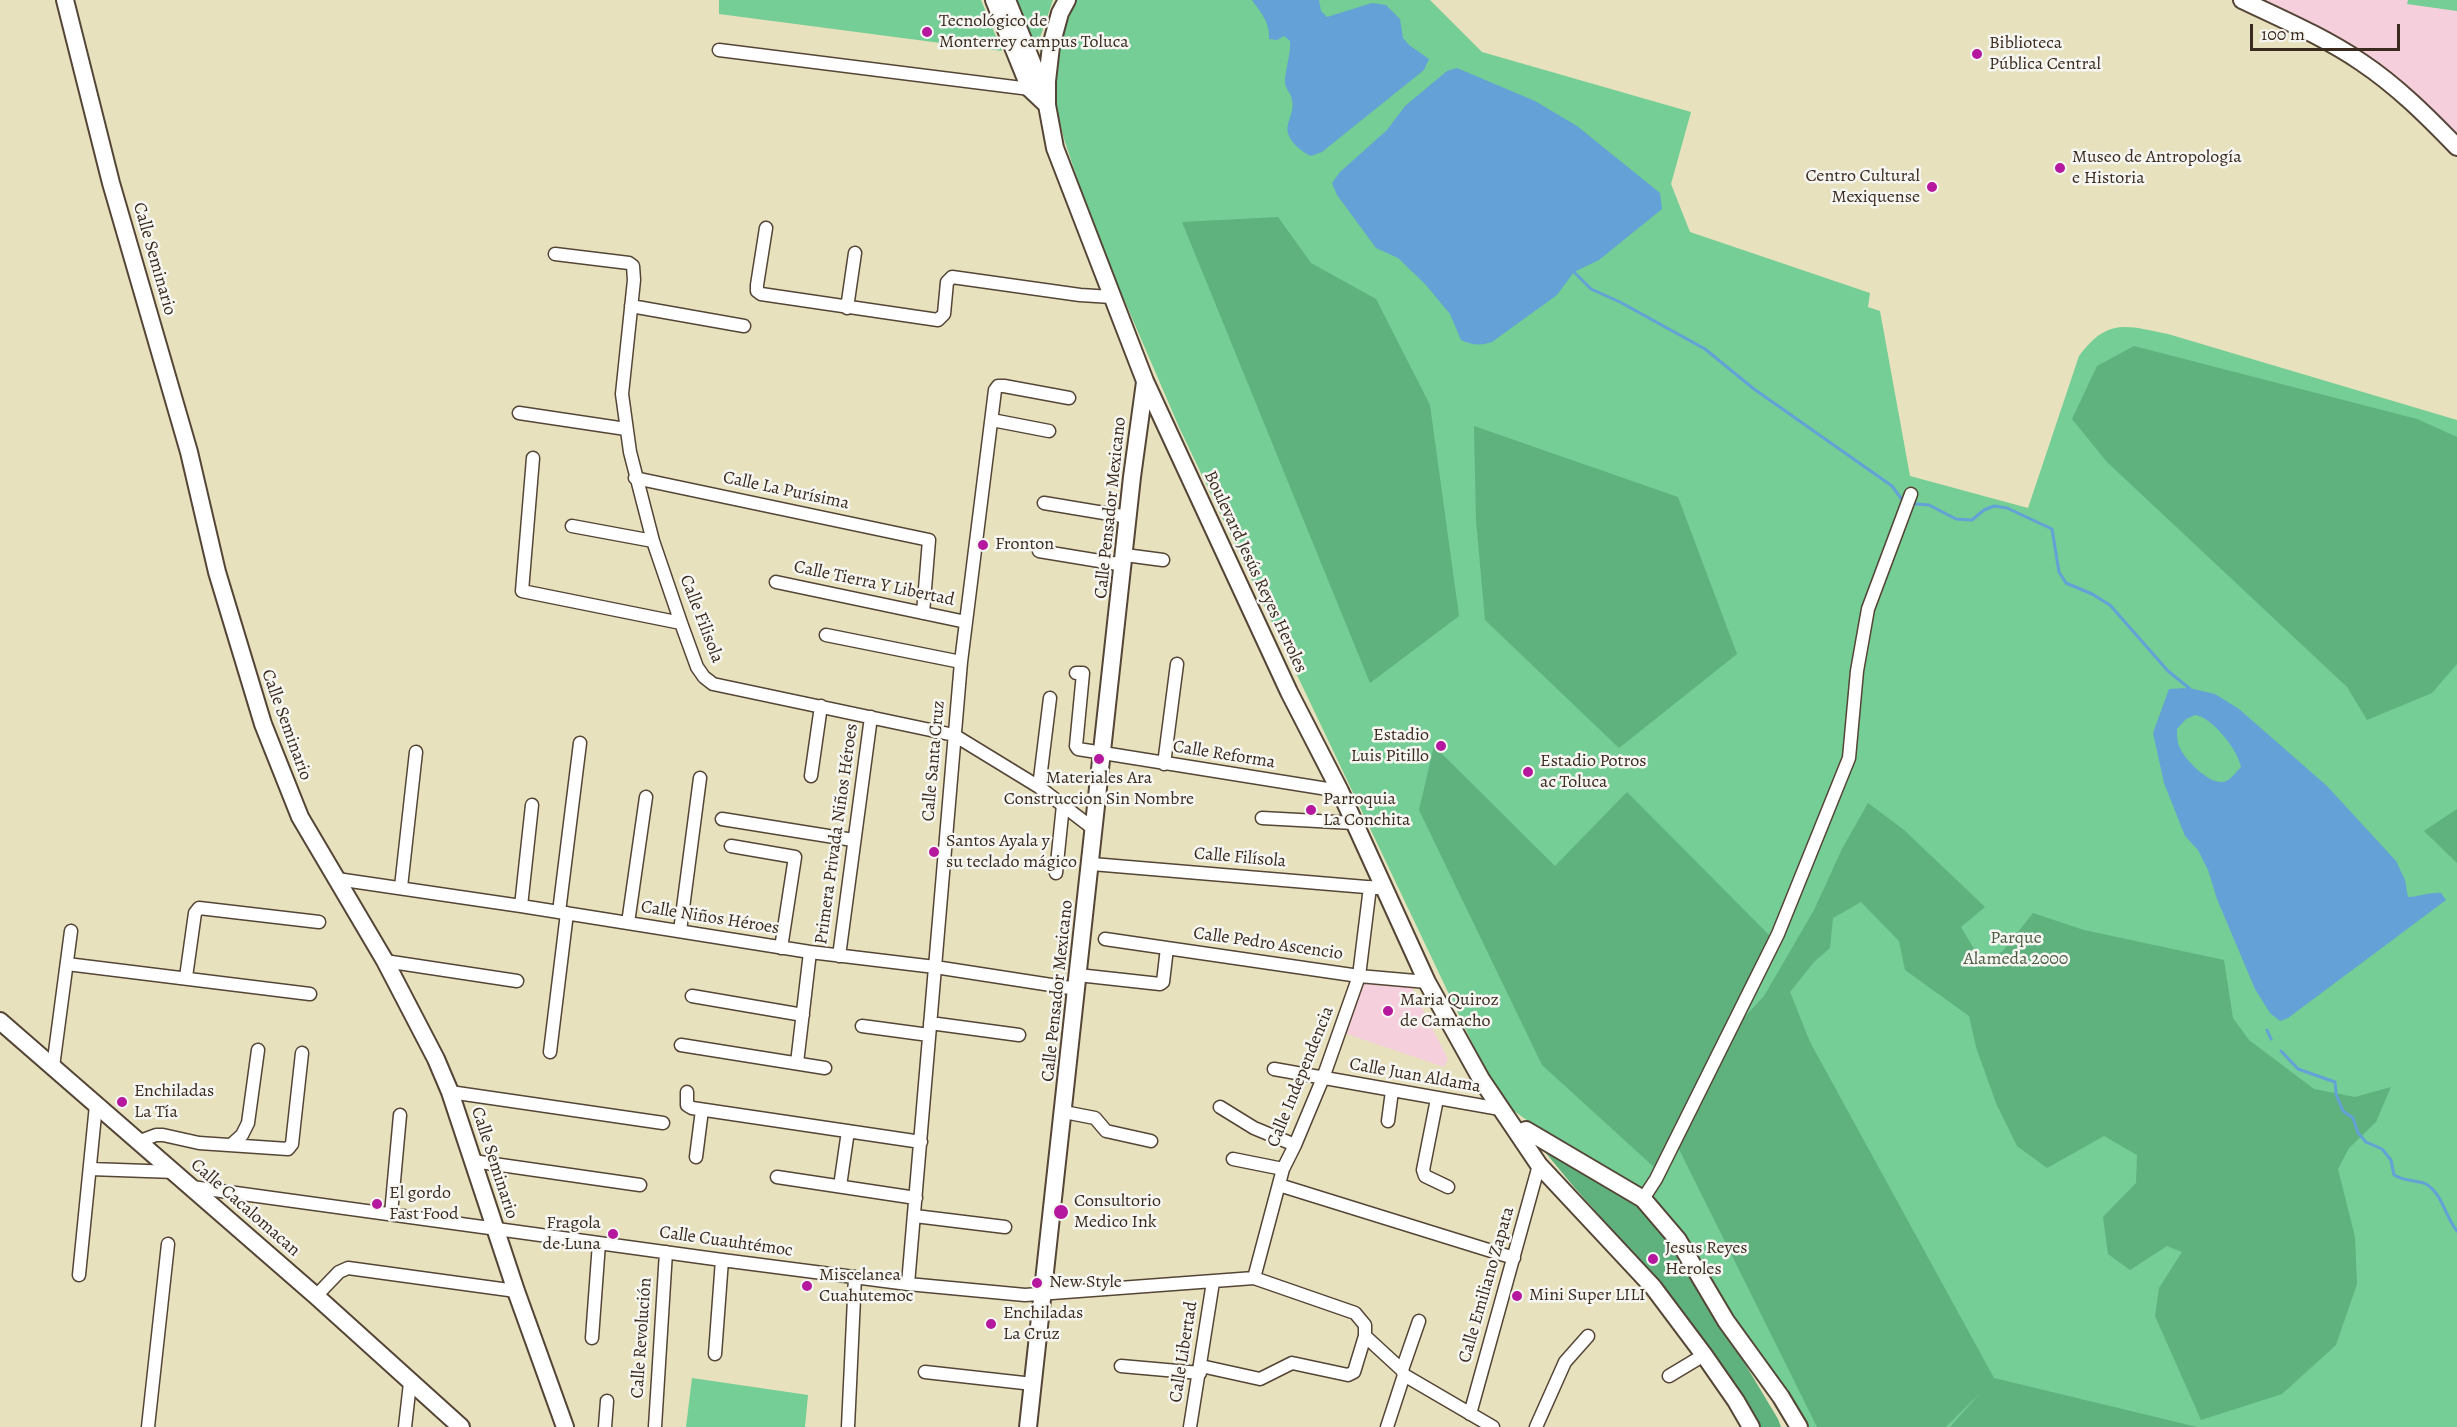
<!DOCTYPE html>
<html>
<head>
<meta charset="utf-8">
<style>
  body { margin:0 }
  #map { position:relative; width:2457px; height:1427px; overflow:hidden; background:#e8e1be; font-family:Alegreya,serif }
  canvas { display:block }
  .scale { position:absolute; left:2250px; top:24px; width:150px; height:27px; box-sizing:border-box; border:3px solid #3b2a1e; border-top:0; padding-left:8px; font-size:18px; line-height:21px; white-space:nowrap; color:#3b2a1e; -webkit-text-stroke:4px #f6f6f2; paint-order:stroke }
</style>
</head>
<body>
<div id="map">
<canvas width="2457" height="1427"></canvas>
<div class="scale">100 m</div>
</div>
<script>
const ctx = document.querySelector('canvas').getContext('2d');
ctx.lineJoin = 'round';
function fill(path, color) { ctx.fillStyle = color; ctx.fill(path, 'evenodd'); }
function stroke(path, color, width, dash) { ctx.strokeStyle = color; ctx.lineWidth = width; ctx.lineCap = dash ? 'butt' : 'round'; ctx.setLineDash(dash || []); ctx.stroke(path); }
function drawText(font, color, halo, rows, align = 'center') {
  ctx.font = font + ' Alegreya,serif'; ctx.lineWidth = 5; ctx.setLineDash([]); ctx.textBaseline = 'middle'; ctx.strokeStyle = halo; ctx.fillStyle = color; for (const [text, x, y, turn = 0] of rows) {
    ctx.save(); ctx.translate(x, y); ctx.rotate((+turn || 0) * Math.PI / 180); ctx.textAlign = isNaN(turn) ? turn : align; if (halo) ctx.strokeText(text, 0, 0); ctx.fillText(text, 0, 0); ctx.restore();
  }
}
fill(new Path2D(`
  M2250,0H2457V138L2428,107Z
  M1362,984L1412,988L1448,1059L1444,1067L1344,1033Z`), '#f5cfdb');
fill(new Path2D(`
  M719,0H981L1002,51L719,14Z
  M1011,0H1053L1033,58Z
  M1075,0H1430L1482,52L1691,112L1671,184L1690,232L1870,293L1868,307L1880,311L1910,476L2028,508L2079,356C2107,318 2126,325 2168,334L2457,420V1427H1805L1636,1186L1535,1126L1514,1111L1496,1093L1179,427L1095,232L1064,139L1057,109L1055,79L1058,51Z
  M2408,0H2457V11L2407,4Z
  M692,1378L808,1395L805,1427H686Z`), '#74ce95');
fill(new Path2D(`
  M1278,217L1311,263L1376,299L1430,405L1459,616L1370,683L1182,222Z
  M2134,346L2417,419L2457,437V664L2432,693L2367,720L2347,687L2107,462L2072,419L2097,366Z
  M1474,426L1678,497L1737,654L1619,748L1485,620L1476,520Z
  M1434,746L1555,866L1627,792L1770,936L1655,1168L1542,1065L1419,810Z
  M1868,803L1904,830L1985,907L1961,927L1980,959L2002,952L2033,913L2084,930L2224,960L2233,1018L2249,1040L2314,1089L2355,1097L2391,1087L2376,1122L2349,1148L2338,1169L2355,1237L2357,1284L2336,1345L2282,1394L2201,1420L2155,1316L2159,1288L2182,1252L2167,1246L2130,1270L2108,1254L2103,1217L2136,1183L2137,1155L2104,1136L2047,1168L2017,1146L1996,1103L1976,1047L1969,1016L1905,970L1899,941L1861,902L1833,918L1830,948L1814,962L1790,992L1810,1042L1994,1378L2197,1427H1950L1980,1393L1946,1427H1817L1679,1149L1741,1021L1764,996L1814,910L1842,849Z
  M2457,809V863L2424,831Z
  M1540,1146L1598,1178L1646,1213L1681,1257L1778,1419L1781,1427H1760L1758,1421L1624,1243L1574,1187Z`), '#5fb17e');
fill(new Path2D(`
  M1252,0H1319L1321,11L1327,17L1372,3L1386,5L1400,19L1403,38L1409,45L1429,59L1424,70L1322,152L1311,156C1300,151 1284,138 1288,124C1290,116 1294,109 1292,101C1292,94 1286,90 1285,83C1285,68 1291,56 1290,41L1284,36L1277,40L1269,39C1270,22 1261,13 1252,0Z
  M1457,68L1535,101L1577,126L1660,193L1662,209L1599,260L1574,272L1557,295L1492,342C1480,346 1472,345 1461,340L1450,314L1425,284L1398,258L1376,248L1337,195L1332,183L1340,172L1387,130L1405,106L1447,71Z
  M2189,688L2215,694L2239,709L2327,786L2396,861L2405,880L2408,897C2420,897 2429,892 2441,893L2446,900L2288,1018L2280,1021L2270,1013L2255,989L2217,899L2208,870L2198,850L2185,836L2164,783L2153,733L2169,689ZM2195,715C2212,717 2238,750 2241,767C2236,772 2230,781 2223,782C2209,784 2185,760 2180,748C2177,742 2177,736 2177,729L2186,719Z`), '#64a1d6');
stroke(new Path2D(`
  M1574,272L1591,289L1620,302L1705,349L1754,389L1892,486L1903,501
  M1915,504L1929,505L1956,519L1972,520L1984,510L1994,506L2007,508L2052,529L2059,572L2066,583L2092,594L2110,605L2168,671L2189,688
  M2267,1030L2271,1039
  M2281,1051L2298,1069L2335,1082L2336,1094L2343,1111L2353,1118L2358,1133L2366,1142L2382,1149L2391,1160L2394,1175C2406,1182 2417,1180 2426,1184C2443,1194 2445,1217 2457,1231`), '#64a1d6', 3);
const street = new Path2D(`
  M719,50L1030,89L1036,87
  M766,228L757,285V291L761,294L938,320L944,314L947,282L952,277L1080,295L1112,297
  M555,254L629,263L633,266L634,280L622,394L630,452L653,541L681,623L697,667L704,677L713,684L954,735L1039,787L1095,830
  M631,306L744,326
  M847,308L855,253
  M519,413L626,429
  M992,420L1049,431
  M533,458L522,591L681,623
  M635,478L929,540L923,613
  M1044,503L1128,517
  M572,526L653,541
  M1039,551L1124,565
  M1125,555L1163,560
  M776,582L966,622
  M826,635L961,662
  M1076,673H1083L1076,746L1078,749L1340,791
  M1164,764L1177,664
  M811,776L821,706
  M1039,787L1050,698
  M1262,818L1354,823
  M722,819L853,840
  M731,846L795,857L781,948
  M1092,864L1378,888
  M1056,873L1063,805
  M337,879L521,906L810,952L935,967L1077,989
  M401,887L416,752
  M521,906L532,805
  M559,912L580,743
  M628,923L646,797
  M680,931L700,778
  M1105,939L1359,976L1427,982
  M839,956L871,717
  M385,961L517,981
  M67,964L310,994
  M1078,975L1160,984L1163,982L1167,948
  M186,977L195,913L199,908L319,922
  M692,996L803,1015
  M930,1023L1019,1035
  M862,1026L929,1035
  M681,1045L825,1068
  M550,1052L567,913
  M797,1063L810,952
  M53,1067L71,931
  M1274,1069L1500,1109
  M450,1092L663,1123
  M687,1092V1105L692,1108L921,1142
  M1437,1099L1423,1170L1425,1176L1448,1187
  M1220,1107L1254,1128L1295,1145
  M1064,1112L1095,1118L1106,1131L1151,1141
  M1388,1121L1392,1091
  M140,1141L156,1135H163L199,1143L288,1149L292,1144L302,1053
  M231,1145L242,1135L248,1123L258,1050
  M696,1157L702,1110
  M1233,1159L1283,1169
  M473,1161L640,1185
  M90,1169L175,1172
  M777,1177L916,1198
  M1279,1185L1514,1258
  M840,1186L848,1131
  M192,1187L722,1260L908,1284L1025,1295L1254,1278L1355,1313L1365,1325V1336L1402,1370L1404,1375L1493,1427
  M1643,1199L1656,1179L1778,934L1849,758L1857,671L1868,609L1911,494
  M391,1214L400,1115
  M915,1216L1005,1227
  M79,1275L96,1105
  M1254,1278L1283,1169L1295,1145L1323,1078L1359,976L1370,887
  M908,1284L961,662L995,390L998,386H1004L1069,398
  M316,1296L339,1272L348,1268L516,1291
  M592,1338L599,1243
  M715,1354L722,1260
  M1121,1366L1200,1373
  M1201,1366L1260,1379L1292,1363L1348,1375L1354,1372L1365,1336
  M1402,1370L1419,1321
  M925,1372L1033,1384
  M1669,1376L1704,1355
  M1470,1414L1539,1165
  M148,1427L168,1244
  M405,1427L410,1383
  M605,1427L607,1401
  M655,1427L666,1252
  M848,1427L855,1277
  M1190,1427L1213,1282
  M1387,1427L1404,1375
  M1536,1427L1565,1362L1588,1336`);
const secondary = new Path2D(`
  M65,0L111,183L189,452L217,572L263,724L300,817L385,961L436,1059L450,1092L516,1291L565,1427
  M994,0L1030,89L1047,105
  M1007,0L1044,92
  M1067,0L1060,13L1051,46L1047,81V105L1055,148L1145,381L1289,692L1340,791L1427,982L1481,1079L1539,1165L1653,1287L1704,1355L1736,1401L1751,1427
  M2242,0C2282,19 2324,37 2361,62C2397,86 2427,116 2457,147
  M0,1021L316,1296L461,1427
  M1518,1133L1526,1130L1643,1199L1678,1240L1726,1321L1781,1397L1799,1427
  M1028,1427L1132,477L1145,382`);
stroke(street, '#554536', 15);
stroke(secondary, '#554536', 20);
stroke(street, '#fff', 12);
stroke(secondary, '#fff', 16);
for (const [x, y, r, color] of [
  [927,32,6,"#b5179e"],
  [1977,54,6,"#b5179e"],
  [2060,168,6,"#b5179e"],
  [1932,187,6,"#b5179e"],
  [983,545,6,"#b5179e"],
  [1441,746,6,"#b5179e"],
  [1099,759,6,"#b5179e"],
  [1528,772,6,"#b5179e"],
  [1311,810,6,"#b5179e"],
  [934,852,6,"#b5179e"],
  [1388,1011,6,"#b5179e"],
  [122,1102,6,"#b5179e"],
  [377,1204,6,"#b5179e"],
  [1061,1212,8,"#b5179e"],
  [613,1234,6,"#b5179e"],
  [1653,1259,6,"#b5179e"],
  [1037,1283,6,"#b5179e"],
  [807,1286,6,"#b5179e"],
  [1517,1296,6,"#b5179e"],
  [991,1324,6,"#b5179e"]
]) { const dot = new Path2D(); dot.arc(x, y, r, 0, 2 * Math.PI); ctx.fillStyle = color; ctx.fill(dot); stroke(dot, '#f6f6f2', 2); }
drawText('18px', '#3b2a1e', '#f6f6f2', [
  ["Tecnológico de",939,22],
  ["Monterrey campus Toluca",939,43],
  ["Biblioteca",1989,44],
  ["Pública Central",1989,65],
  ["Museo de Antropología",2072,158],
  ["e Historia",2072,179],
  ["Centro Cultural",1920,177,"right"],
  ["Mexiquense",1920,198,"right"],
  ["Fronton",995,545],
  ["Estadio",1429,736,"right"],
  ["Luis Pitillo",1429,757,"right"],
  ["Estadio Potros",1540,762],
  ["ac Toluca",1540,783],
  ["Materiales Ara",1099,779,"center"],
  ["Construccion Sin Nombre",1099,800,"center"],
  ["Parroquia",1323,800],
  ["La Conchita",1323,821],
  ["Santos Ayala y",946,842],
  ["su teclado mágico",946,863],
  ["Maria Quiroz",1400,1001],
  ["de Camacho",1400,1022],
  ["Enchiladas",134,1092],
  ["La Tía",134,1113],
  ["El gordo",389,1194],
  ["Fast Food",389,1215],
  ["Consultorio",1074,1202],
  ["Medico Ink",1074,1223],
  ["Fragola",601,1224,"right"],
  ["de Luna",601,1245,"right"],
  ["Jesus Reyes",1665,1249],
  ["Heroles",1665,1270],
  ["Miscelanea",819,1276],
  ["Cuahutemoc",819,1297],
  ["New Style",1049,1283],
  ["Mini Super LILI",1529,1296],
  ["Enchiladas",1003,1314],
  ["La Cruz",1003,1335]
], 'left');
drawText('18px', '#3b2a1e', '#f6f6f2', [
  ["Calle Seminario",154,259,74],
  ["Calle La Purísima",786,491,12],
  ["Calle Pensador Mexicano",1111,508,-84],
  ["Boulevard Jesús Reyes Heroles",1255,572,65],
  ["Calle Tierra Y Libertad",874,584,12],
  ["Calle Filisola",701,619,69],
  ["Calle Seminario",286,725,70],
  ["Calle Reforma",1224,755,9],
  ["Calle Santa Cruz",934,761,-85],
  ["Primera Privada Niños Héroes",837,834,-82],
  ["Calle Filísola",1240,858,5],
  ["Calle Niños Héroes",710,918,9],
  ["Calle Pedro Ascencio",1268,944,8],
  ["Calle Pensador Mexicano",1058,991,-84],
  ["Calle Juan Aldama",1415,1076,10],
  ["Calle Independencia",1301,1077,-68],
  ["Calle Seminario",494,1163,72],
  ["Calle Cacalomacan",245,1208,41],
  ["Calle Cuauhtémoc",726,1242,8],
  ["Calle Emiliano Zapata",1487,1285,-74],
  ["Calle Revolución",642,1338,-86],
  ["Calle Libertad",1184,1352,-81]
]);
drawText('18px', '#4c5b42', '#f6f6f2', [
  ["Parque",2016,939],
  ["Alameda 2000",2016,960]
]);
</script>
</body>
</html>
